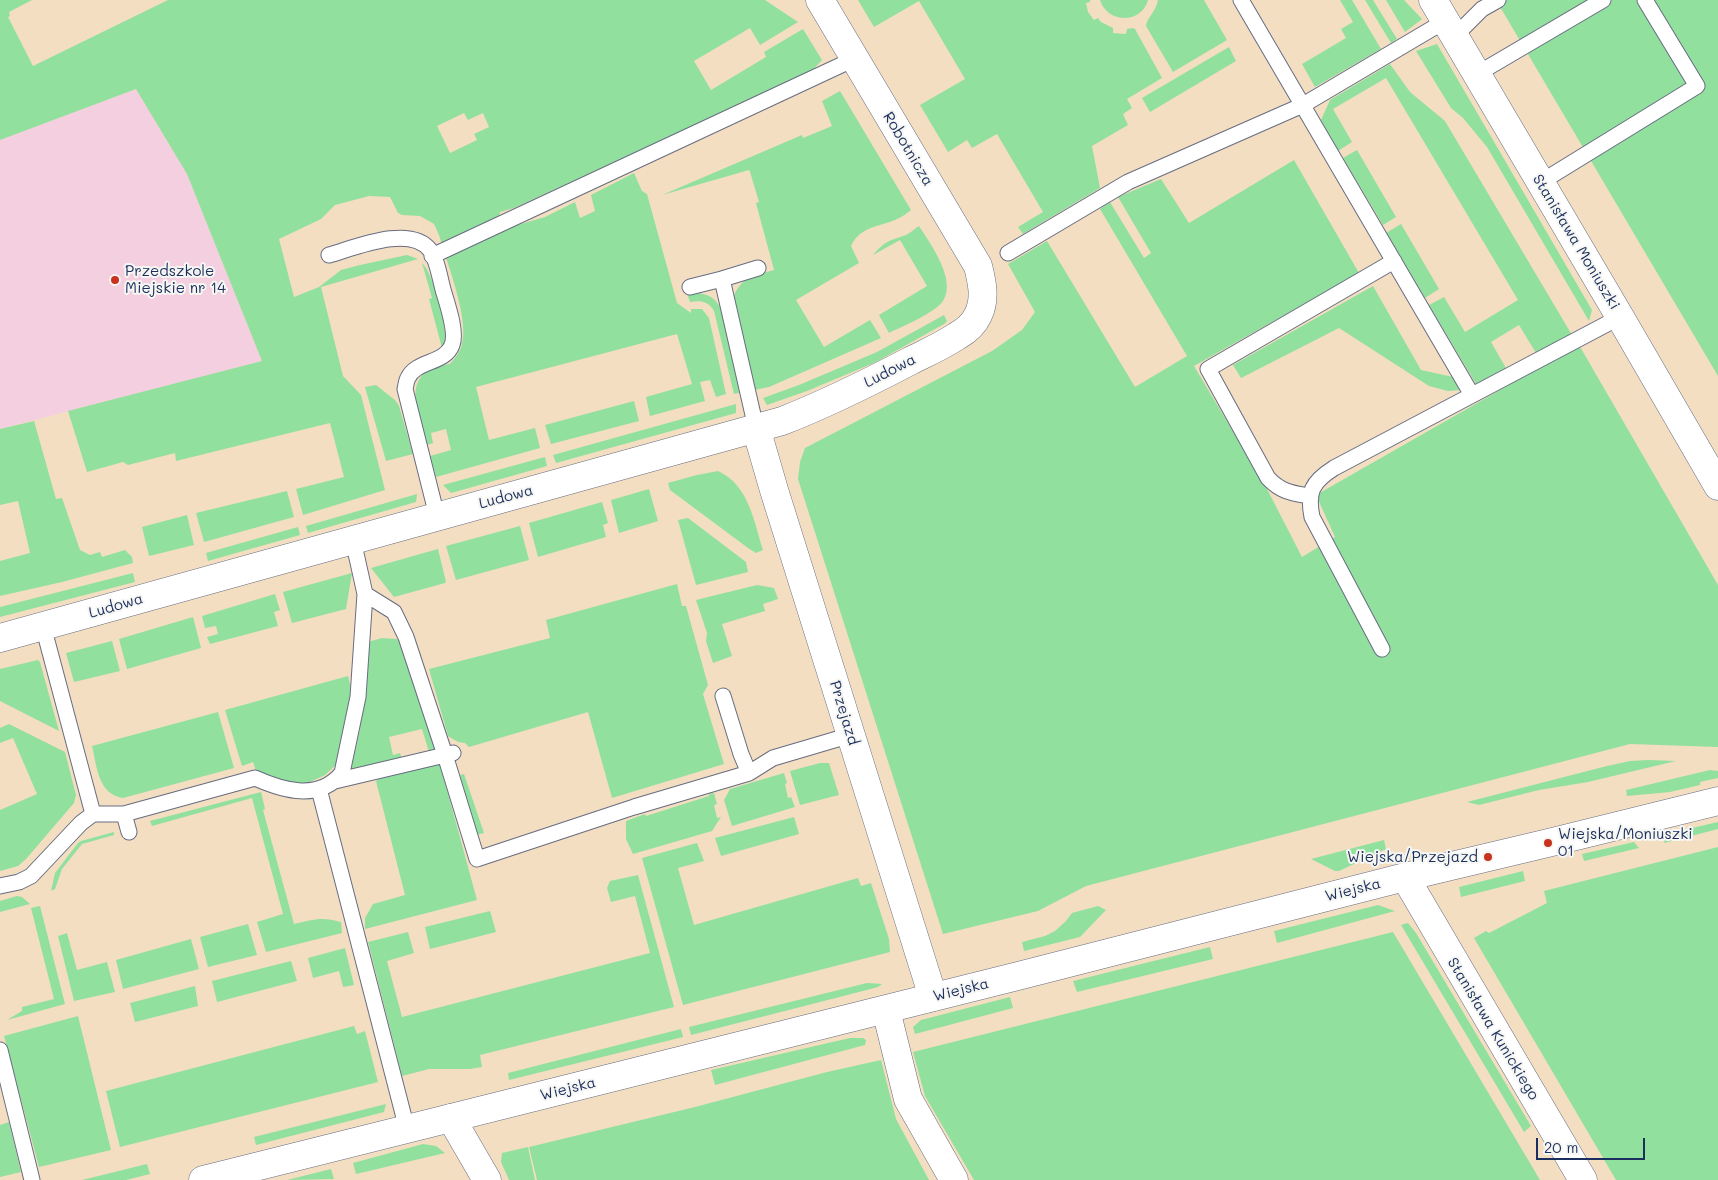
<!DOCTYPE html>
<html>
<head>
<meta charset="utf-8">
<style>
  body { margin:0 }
  #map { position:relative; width:1718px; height:1180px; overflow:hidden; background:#f3dec2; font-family:Mali,sans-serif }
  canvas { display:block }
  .scale { position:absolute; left:1536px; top:1138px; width:109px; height:22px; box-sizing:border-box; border:2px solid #1b2f5e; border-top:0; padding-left:6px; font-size:15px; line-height:18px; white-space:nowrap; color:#1b2f5e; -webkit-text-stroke:4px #f6f6f2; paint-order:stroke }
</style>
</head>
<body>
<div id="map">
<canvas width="1718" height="1180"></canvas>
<div class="scale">20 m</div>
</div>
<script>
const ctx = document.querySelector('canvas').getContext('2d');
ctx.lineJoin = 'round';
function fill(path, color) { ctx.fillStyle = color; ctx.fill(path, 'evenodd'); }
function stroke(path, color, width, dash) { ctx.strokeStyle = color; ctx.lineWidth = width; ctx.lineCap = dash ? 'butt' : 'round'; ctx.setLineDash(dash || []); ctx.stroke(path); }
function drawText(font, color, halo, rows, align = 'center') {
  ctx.font = font + ' Mali,sans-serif'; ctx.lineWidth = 4; ctx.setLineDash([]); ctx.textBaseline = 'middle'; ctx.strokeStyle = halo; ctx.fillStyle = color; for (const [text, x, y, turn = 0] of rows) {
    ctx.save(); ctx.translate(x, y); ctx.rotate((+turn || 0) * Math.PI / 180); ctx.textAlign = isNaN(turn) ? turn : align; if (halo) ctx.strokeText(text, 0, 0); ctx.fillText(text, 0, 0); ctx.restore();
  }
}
fill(new Path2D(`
  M136,89L187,174L262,361L0,429V140Z`), '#f3cfe0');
fill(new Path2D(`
  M0,0H32L9,12L10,16L8,17L33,66L168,0H765L798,22L760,45L750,28L694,61L711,90L766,57L764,52L803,29L822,60L812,71L514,208L500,212L499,219L514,226L545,217L575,202L580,218L595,211L591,195L634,173L642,191L647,194L677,303L691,313V309H702L709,318L726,394L716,397L710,380L700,382L705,401L650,416L646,397L692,384L677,334L476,387L489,440L535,428L540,448L436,477L430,456L451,450L446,429L431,433L433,443L427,445C420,422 401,379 435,367C439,365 445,365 450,364C455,358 460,352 462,344C469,318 447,263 439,235L434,224L420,216L402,215L398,213L390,197L369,196L335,205L321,219L279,239L294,297L319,287L341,270L360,265L407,255L418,259L321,287L343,376L361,395L385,490L303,515L296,489L344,477L330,423L176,461L175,453L128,465L123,462L87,472L68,411L262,361L187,174L136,89L0,140ZM464,113L468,120L483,113L489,127L474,134L477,140L450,153L437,126Z
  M858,0H1090V2L1086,3L1088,12L1094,20L1098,18L1101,22L1113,28V33L1126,34L1127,29L1133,28L1135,29L1162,78L1127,99L1132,108L1123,114L1128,125L1092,146L1100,188L1023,234L1018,227L1043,212L997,134L972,148L967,140L948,152L920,105L965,79L919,1L874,27Z
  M1100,0H1148C1141,25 1107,23 1100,0Z
  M1158,0H1204L1227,40L1173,72L1146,26C1147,17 1156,12 1158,0Z
  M1340,0H1352L1381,49L1315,87L1302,64L1346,38L1341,29L1353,22Z
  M1365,0H1373L1397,39L1391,43Z
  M1386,0H1404L1422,19L1405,32Z
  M1496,0H1718V376Z
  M1437,44L1592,310L1589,321L1487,147L1463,118L1451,108L1416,51Z
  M1229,47L1236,61L1150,112L1142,98Z
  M1390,64L1410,92L1445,121L1572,335L1536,353L1519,325L1491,342L1506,368L1476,384L1429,305L1444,297L1465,332L1518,300L1386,78L1333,109L1352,142L1338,151L1321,120L1330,100Z
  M840,91L911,210C907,213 902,217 897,219C880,227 860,226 851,246L859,263L796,300L824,347L870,320L881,338L769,387L754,390L734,295C744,275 755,275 774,270L756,203L759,202L750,172L749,170L662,195L802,135L803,138L832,126L822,101Z
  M1357,150L1396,217L1383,225L1343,158Z
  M1294,160L1359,273L1194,366L1266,487L1302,557L1335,537L1316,495L1579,345L1718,585V747L1630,744L1086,886L1038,911L943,934L798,479L800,462L805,448L992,351L1022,330L1035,312L1008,264L1047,241L1135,387L1187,356L1100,209L1110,202L1144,258L1151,253L1118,197L1161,179L1189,223Z
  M1401,224L1439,289L1425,298L1386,233Z
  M919,226C930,243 957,280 943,301C935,313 903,326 889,333L879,315L927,286L900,240L873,255C886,240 889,241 906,235C911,233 915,228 919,226Z
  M422,263C432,271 445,319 445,333C446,338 444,343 442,348L429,299L432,298Z
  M1373,286L1421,370L1453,377L1461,390L1448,391L1429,386L1339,328L1241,378L1233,365Z
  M693,292C709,295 713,295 722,310L742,392L734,394L714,311C709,301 700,300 690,302L687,293Z
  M944,315L947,321L944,324L876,362L807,391L767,405L763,398L799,385L877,352Z
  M376,385L395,400L399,406L413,454L386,461L365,387Z
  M634,401L639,421L551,444L545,425Z
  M736,404V413L556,463L553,455Z
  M34,421L56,499L62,498L80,550L90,555L100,552L102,557L125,550L132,557L133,563L62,582L0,596V561L30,553L18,501L0,505V429Z
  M545,457L547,466L451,493L443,485Z
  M718,471C749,485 754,522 763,550L756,553L748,548L670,490L668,483L697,475Z
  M649,489L658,521L619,533L611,500Z
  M287,491L294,517L204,542L196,513Z
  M417,494L416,502L308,533L306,526Z
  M602,502L608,523L603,525L606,537L538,557L529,523Z
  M187,515L194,545L149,556L142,527Z
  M688,518L746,562L748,572L696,585L678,520Z
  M520,526L529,560L456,580L446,546Z
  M298,527L300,535L208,561L206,553Z
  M438,549L446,582L445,583L394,597L371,568Z
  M133,573L135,582L0,617V607Z
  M352,573L346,609L292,623L283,592Z
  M677,584L682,606H686L708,685L703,694L724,764L612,798L588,712L469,747L465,743L458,742L448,736L429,669L550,638L546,620Z
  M757,585L774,588L778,599L763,604L765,611L722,624L732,656L713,663L706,641L707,633L696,600Z
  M275,594L280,610L274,612L278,626L210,644L207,637L218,634L216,626L205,628L202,616Z
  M193,617L201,648L127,669L119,639Z
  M382,638L397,639L401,643L437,750L429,752L422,729L389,737L393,755L400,753L402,759L353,770L351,765C364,726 365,683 368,642Z
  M112,641L120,671L74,682L66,653Z
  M38,660L40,662L59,731L0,701V669Z
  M348,676L351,689L337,764L325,775L310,782L294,784L257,774L253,762L242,766L225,710Z
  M218,712L234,768L123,798C98,794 97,767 92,746Z
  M9,724L65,752L76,795L74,803L26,859L18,866L0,871V810L37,794L13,738L0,743V728Z
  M1648,760L1676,761L1588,782L1539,790L1479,805L1467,802L1607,766L1630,761Z
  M820,763H829L839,795L800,805L790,771Z
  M440,764L477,900L365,929V918L373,904L405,895L376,781L380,778Z
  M1710,770L1718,771V778L1700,782V785L1670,792L1627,796L1626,790Z
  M784,773L787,783L785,784L788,798L791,797L795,807L732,826L724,800L730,789Z
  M464,774L484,833L476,835L460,775Z
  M261,792L265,809L263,810L294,924C312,920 321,916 341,922L342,933L266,952L257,922L283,914L252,798L152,826L150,821Z
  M714,793L717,804L714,805L717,818L721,817L712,831L633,854L626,839V821L645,814L646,816L709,796V794Z
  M794,817L799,834L721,856L715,838Z
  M1718,822V829L1664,843L1666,834Z
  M114,832V835L82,844L62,869L55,889L51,891L55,873L78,843L81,841Z
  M1384,840L1386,849L1339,871H1335L1311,859Z
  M1634,842L1639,848L1584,861L1582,854Z
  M697,843L704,861L678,868L694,925L858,878L861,886L871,883L889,939L890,952L683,1005L642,858Z
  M1718,847V1180H1616L1474,938L1486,931L1489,933L1547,903L1544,891Z
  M1523,871L1525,881L1461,897L1459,887Z
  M638,875L674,1007L480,1055L482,1067L470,1069H429L402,1076L368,942L408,932L414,953L387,961L402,1017L650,953L635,896L611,902L607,888L610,881Z
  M17,896L22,897L30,904L0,912V901Z
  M1378,905L1395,911L1277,943L1274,931Z
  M40,906L65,1004L7,1020L22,1011V1007L54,999L31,908Z
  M1098,906L1106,910L1080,937L1024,951L1022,942L1045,936L1055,931L1066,921L1072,913Z
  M490,911L496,932L430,949L425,927Z
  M1408,923L1416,933L1531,1126L1524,1132L1401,925Z
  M248,924L257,955L208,967L200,937Z
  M1393,932L1540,1180H974L925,1096L913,1052Z
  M67,933L77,970L107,962L115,992L74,1001L58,936Z
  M191,939L199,969L123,989L116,960Z
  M1210,947L1213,959L1077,992L1073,981Z
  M345,948L354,985L343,987L339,971L313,978L308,958Z
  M291,961L297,981L217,1002L212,981Z
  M867,983L882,984L878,987L859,992L691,1035L689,1027Z
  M195,986L198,1006L135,1022L130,1003Z
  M1010,997L1013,1008L915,1034L913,1027L921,1020Z
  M78,1016L111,1150L39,1167L4,1036Z
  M354,1026L357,1034L365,1031L378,1082L120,1147L106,1091Z
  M681,1029L683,1037L509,1080L508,1073Z
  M850,1038H863L866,1040L865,1045L715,1085L711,1070Z
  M881,1060L896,1119L929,1180H537L529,1147L695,1107L827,1072Z
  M386,1104L384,1112L256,1145L254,1137Z
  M9,1122L21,1172L0,1177V1125Z
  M423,1144L436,1146L445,1153L356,1174L353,1163Z
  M528,1147L535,1180H509L501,1162L502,1153Z
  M147,1164L150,1174L126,1180H82Z
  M331,1169L334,1179L287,1180Z`), '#92e09e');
const lane = new Path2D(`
  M1241,0L1472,395
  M1455,36L1482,9L1498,0
  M1477,74L1603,0
  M1541,182L1697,86L1645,0
  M1008,253L1128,182L1303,105L1445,21
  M329,255C354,248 410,224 430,250C438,261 440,280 444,293C448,306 457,333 452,345C445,364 416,360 408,378C406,381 406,386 405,389L437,516
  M432,256L854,59
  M690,287L722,279
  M756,428L722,279L758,268
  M1309,496C1292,493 1281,492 1268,478L1208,369L1394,261
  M43,626L93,814
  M1382,649L1312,517C1307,492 1312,482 1334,468L1620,317
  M723,696L741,754L749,773
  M453,753L445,755L477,859L634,807L749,773L773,758L851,735
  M335,781L445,755L406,637L394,612L365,594
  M319,789L407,1129
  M124,814L129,832
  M0,886L19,882L31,876L81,823L93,814H124L255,778C284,791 319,801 342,773L358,697L365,594L353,540
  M0,1050L32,1180`);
const street = new Path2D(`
  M756,428L774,490L933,997
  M0,638L782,421C826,404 868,383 910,361C926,353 942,346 957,336C966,331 974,324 978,315C986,299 982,282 978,266L820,0
  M1405,877L1583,1180
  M886,1010L908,1099L954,1180
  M451,1118L487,1180`);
const secondary = new Path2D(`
  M1433,0L1620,317L1718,486
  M203,1180L1018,976L1405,877L1548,843L1718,801`);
stroke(lane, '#676c81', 17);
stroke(street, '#676c81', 29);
stroke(secondary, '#676c81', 29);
stroke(lane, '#fff', 15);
stroke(street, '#fff', 28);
stroke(secondary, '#fff', 28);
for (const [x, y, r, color] of [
  [115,280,5,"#c8321e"],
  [1548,843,5,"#c8321e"],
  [1488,857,5,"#c8321e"]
]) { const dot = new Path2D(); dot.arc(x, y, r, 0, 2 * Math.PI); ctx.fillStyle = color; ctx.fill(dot); stroke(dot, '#f6f6f2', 2); }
drawText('15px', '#1b2f5e', '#f6f6f2', [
  ["Robotnicza",908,149,59],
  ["Stanisława Moniuszki",1576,242,59],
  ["Ludowa",890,371,-27],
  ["Ludowa",506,497,-15],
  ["Ludowa",116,606,-16],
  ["Przejazd",844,713,73],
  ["Wiejska",1353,890,-14],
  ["Wiejska",961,990,-14],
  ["Stanisława Kunickiego",1493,1029,59],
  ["Wiejska",568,1089,-14]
]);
drawText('15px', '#1b2f5e', '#f6f6f2', [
  ["Przedszkole",125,271],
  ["Miejskie nr 14",125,288],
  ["Wiejska/Moniuszki",1558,834],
  ["01",1558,851],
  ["Wiejska/Przejazd",1478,857,"right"]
], 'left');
</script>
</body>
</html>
